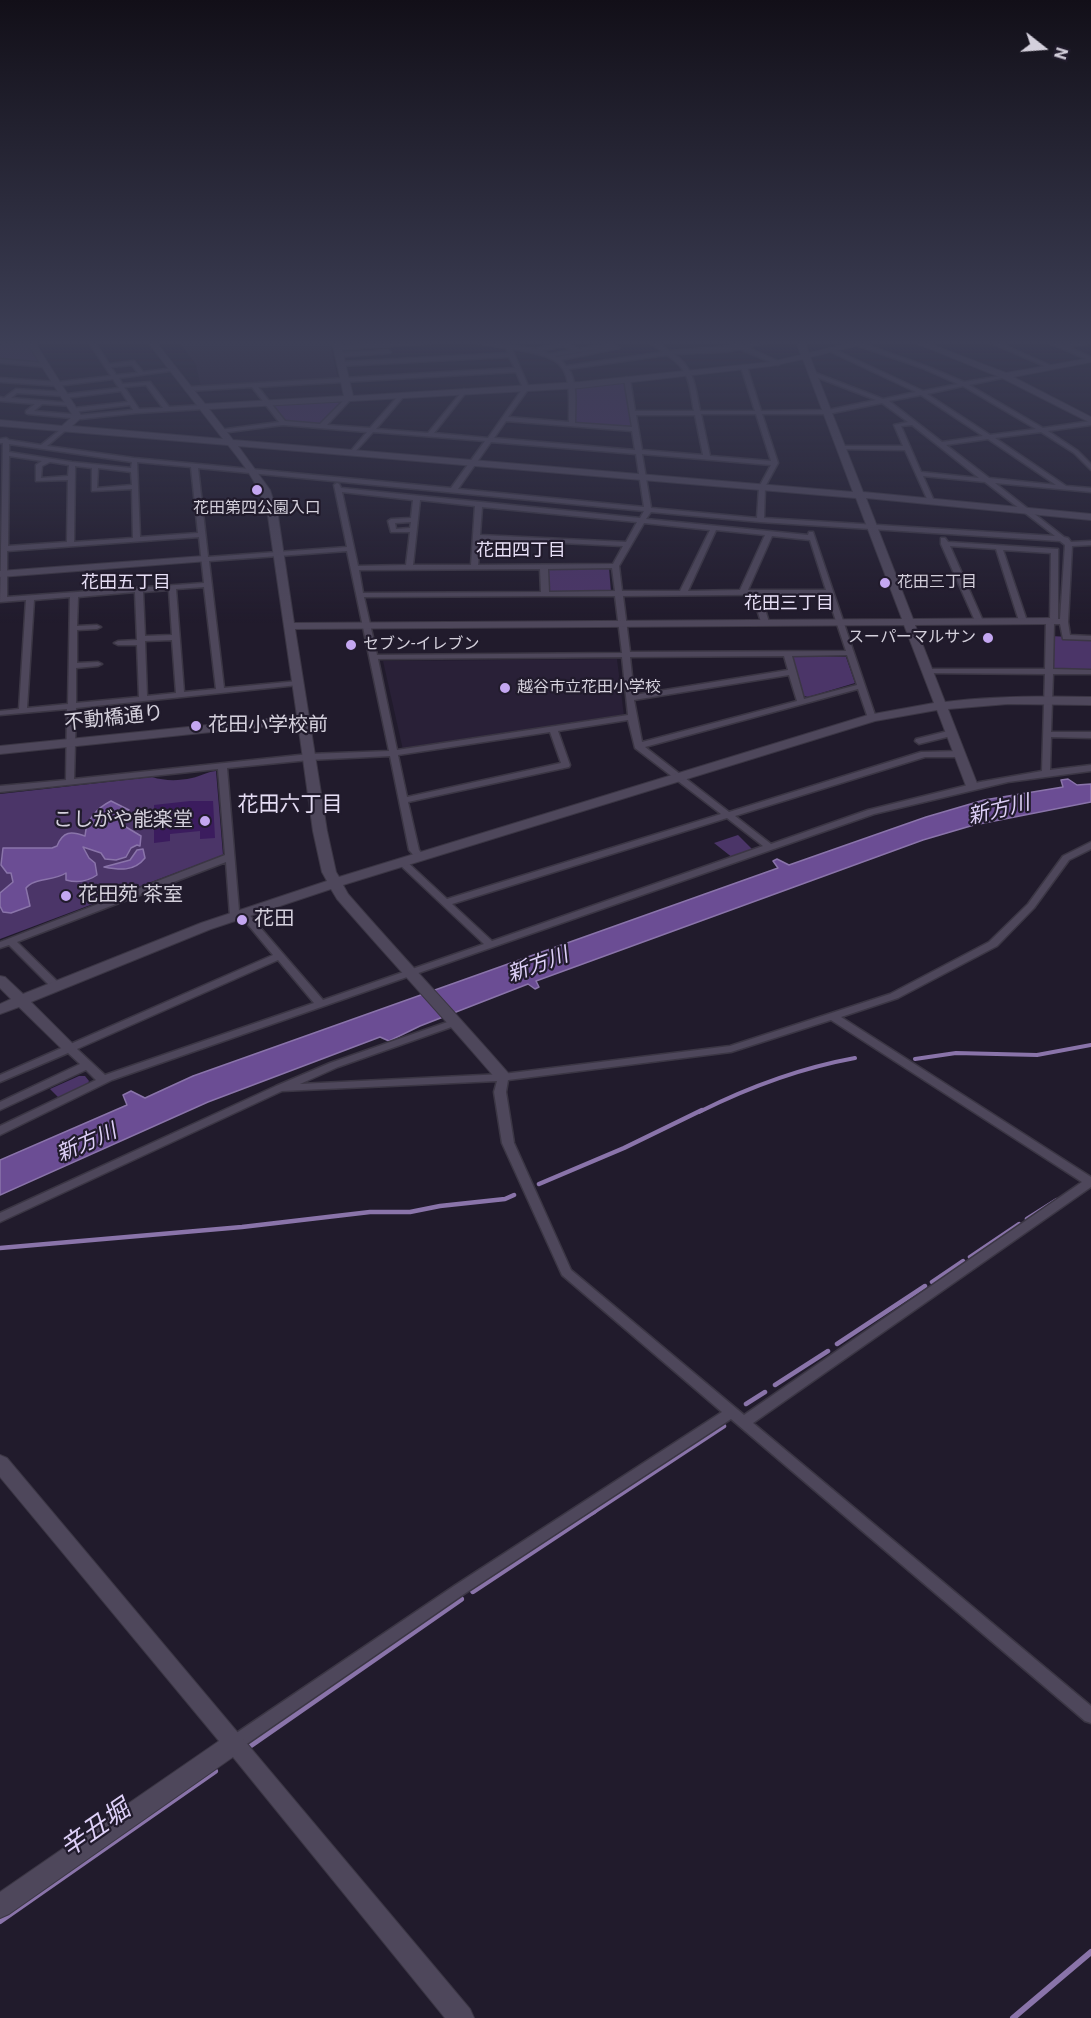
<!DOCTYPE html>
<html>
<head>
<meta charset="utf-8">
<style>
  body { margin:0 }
  #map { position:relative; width:1091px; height:2018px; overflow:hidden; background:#211b2c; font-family:Roboto,sans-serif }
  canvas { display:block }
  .north { position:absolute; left:1013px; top:18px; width:60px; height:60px; -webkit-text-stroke:4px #211b2c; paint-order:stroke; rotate:107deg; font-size:16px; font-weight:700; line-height:24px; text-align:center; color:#d4d0dc }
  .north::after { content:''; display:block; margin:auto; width:21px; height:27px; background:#d4d0dc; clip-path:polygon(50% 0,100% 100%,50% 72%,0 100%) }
</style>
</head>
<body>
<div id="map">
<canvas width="1091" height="2018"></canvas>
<div class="north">N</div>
</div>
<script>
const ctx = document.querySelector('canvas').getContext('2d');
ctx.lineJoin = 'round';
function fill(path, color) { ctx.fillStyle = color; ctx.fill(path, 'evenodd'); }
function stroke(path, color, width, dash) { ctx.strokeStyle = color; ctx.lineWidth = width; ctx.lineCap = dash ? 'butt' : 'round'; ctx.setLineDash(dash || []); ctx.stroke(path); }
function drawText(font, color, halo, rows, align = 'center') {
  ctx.font = font + ' Roboto,"Noto Sans JP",sans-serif'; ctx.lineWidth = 4.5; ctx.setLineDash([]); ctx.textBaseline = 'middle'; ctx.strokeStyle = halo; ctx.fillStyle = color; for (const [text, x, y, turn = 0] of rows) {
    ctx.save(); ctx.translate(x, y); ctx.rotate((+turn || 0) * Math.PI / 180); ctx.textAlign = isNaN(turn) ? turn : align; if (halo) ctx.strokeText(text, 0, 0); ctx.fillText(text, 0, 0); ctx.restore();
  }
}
fill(new Path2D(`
  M178,341H332L331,349L338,378L201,387L196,365Z
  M617,659L624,716L403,750L383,661Z`), '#292037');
fill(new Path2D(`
  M5,341H26L40,362L0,361V345Z
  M625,381L634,428L574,424L575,386Z
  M346,399L321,424L286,422L273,404Z
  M609,568L611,592L549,591V570Z
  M1050,636L1091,638V672H1050Z
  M797,655L846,657L855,683L808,697L804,696L793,657Z
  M216,771L223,855L0,939V794L152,777C165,781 178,781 192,778C201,776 206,772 216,771Z
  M738,835L754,851L733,858L714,843Z
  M79,1076H85L89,1081L87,1085L60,1099L50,1089Z`), '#4b3568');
const water = new Path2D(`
  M1068,779L1077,785L1091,784V802L974,825L923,840L536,981L539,987L535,989L528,984L420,1026L389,1041L380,1037L208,1102L0,1195V1160L127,1105L123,1095L131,1091L145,1098L193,1076L778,868L773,861L777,859L789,865L926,817L984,800L1063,787L1061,780Z
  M111,801L129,810L121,819V824L141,836L140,846L137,845L131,848L126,857L116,860L105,859L101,853L83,847L89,858L95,863L97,875C87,882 77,883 66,880V873C54,881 33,878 26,888L30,906L11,913L3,912L0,906V893L13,882L11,873H7L1,865L3,848H52L57,846C63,831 71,831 85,836C86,820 97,808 111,801Z
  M143,849L145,858C134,872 119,870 104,867L130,860L137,850Z`);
fill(water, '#6b4d94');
stroke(water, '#8a74aa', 1.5);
stroke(new Path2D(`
  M915,1059L956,1053L1037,1055L1091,1045
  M699,1112C749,1087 800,1068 855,1058`), '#8a74aa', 4);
stroke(new Path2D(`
  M539,1184L624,1148L702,1110
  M1027,1219L1057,1200
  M0,1248L242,1227L370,1212H410L440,1206L505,1199L514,1195
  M970,1257L1019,1224
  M932,1282L963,1261
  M837,1344L925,1286
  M775,1385L828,1351
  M746,1404L765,1392
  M592,1513L724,1426`), '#8a74aa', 4.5);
stroke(new Path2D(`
  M473,1591L594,1511
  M251,1745L461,1599
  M0,1921L215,1771
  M1013,2018L1091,1952`), '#8a74aa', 6);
fill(new Path2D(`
  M190,801H213L215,838L200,839V831L170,834V841L154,843V805Z`), '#3b1c5e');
const street = new Path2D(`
  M0,341H4L0,344Z
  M88,341H94L109,364L134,361L143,372L174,368L177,370L119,378L122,384L150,382L169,407L203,405L206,407L203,409L137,413L81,419L28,414L26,413V411L35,404L0,401V397L4,398L16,389L64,392L67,394L119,388L113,379L58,386L0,382V378L58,382L111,376ZM132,365L138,373L116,375L111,367ZM146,385L163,408L139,409L124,387ZM121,391L128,402L74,408L71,410L74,412L130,405L133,410L81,415L34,411L42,404L73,406L74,405L71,403L11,398L17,393L63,396L66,398Z
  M409,341H436L433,343L336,350L333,348L336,346Z
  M465,341H479L535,349L564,342L579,349L611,343L620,348L561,360L566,366L663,352L648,341H655L669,351L735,346L724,341C731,341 737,345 744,345C754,344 763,341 774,341L747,347L780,362V364L778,365L740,349L725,352L674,354C695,369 695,387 700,411H755L741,367L744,365L747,367L761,411L828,410L876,400L811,375L810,374L813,372L883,399L916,392L829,351V349L831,348L923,391L958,384L922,368L856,345V343L858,342L926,366L964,382L1007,375V377L969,385L1043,428L1091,421V425L1048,431L1078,451L1091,464V470L1074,453L1041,432L995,438L1066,486L1091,488V492L995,483L1064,537L1068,538L1071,542L1091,541V545L1072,546L1068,622L1070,635L1091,636V640L1063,639L1060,624H1054L1053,669L1091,670V674H1053L1051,732H1091V738L1051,737L1050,770L1091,765V771L1008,782L874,814L112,1080L0,1135V1126L96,1080L86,1070L0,1110V1102L80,1064L68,1053L0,1082V1075L273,955L240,915L238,918L235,919L230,916L226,862L17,942L60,984L61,986L60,988H52L9,945L0,948V942L225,855L218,769L0,792V786L66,780L67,709L0,715V711L19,709L26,600L0,602L3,443H0V439L6,438L9,440L41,445L65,426L67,427V429L47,446L134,458L451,488L485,441L373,432L353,454L350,452L367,432L283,425L221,433L218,431L219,430L279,422L252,387L189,391L186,389L189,387L515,368L509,357L340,366L337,364L340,362L508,353L506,348ZM563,346L572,350L550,354L542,351ZM610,347L557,357L555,356ZM512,349C569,358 570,366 569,422L508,417L529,388ZM667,355C691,371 689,385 694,411H635L630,379L627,377L624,379L632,427L575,423C575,404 578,385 569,369ZM516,372L523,388L488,438L434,433L467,391L464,389L428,433L376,429L404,396V394H400L370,428L327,425L351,399V397H347L320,424L285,421L258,387ZM963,386L1036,429L990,435L927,394ZM921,395L983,436L942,442L889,401ZM882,403L908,422L894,425L903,446H841L838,448L839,449L905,450L928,501L931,503L934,501L923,476L985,482L1055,536L764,518L765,487L778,463L762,414H828ZM701,414H756L771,461L710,456ZM636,415H695L703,455L642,450ZM506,421L632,431L635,450L494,438ZM912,425L979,478L921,472L901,426ZM988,439L1056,485L989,478L946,445ZM491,442L636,454L644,507L458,489ZM9,444L132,462L131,468L72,462L9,452ZM642,454L771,465L759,487L757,518L651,508ZM9,456L42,461L36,465V481L68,480L67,542L8,546ZM50,462L69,465L68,476L41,478L42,466ZM137,462L191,467L198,533L140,537ZM75,466L92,468V491L132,489L133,538L74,542ZM98,468L131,472L132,485L97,488ZM198,468L644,511L640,518L341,488L339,484L337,483L334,485L347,547L208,557ZM342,492L413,500L411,518L391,519L388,521L391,532H410L406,565L358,566ZM420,500L475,506L471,565H413ZM482,507L637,522L626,542L480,535ZM651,512L760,522L1060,541L1065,545L1060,619H1058V549L948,542L945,538H941V544L975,621L979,623L983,621L950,546L996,549L1019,621L1023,623L1027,621L1003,550L1051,553L1050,619L1046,621L1045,669H927L923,671L927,673L1045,674L1042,771L980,782L868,810L771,844L735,816L925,757H960L964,754L960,751L921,752L729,812L645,747L858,689L868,718L872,721L876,718L813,532H809L808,535L646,519ZM411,522L410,528L396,529L395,523ZM644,523L710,530L680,591H622L619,566ZM716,530L765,535L740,590L688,591ZM772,536L810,540L826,590H748ZM199,537L204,583L7,597V551ZM480,539L623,546L613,564L478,565ZM347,551L389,751L309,754L74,779L76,708L298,685L302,683L298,681L224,688L209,561ZM612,568L615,591L549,592L548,569ZM540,569L541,592L363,593L359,570ZM204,587L216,689L184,692L176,589ZM169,590L172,635L145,636L143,592ZM135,592L137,640L118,641L114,643L118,645H137L139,697L76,703V668L98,666L102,664L98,662L77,663V630L97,629L101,627L97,625L77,626L78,597ZM827,594L846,651L630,652L623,596ZM544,596H615L622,653L377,655L364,597ZM70,597L68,704L27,708L34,600ZM172,640L176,693L147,696L145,641ZM847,655L857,685L804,699L792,656ZM784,656L788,670L634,695L630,657ZM622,657L628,715L397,750L378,659ZM789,675L797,701L642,742L634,700ZM628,720L635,748L721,814L447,899L405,860H399L397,862L399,864L484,944L323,1000L246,911H239L227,768L309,760L390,756L409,850L416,858L419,859L424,856L419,850L408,802L569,767L570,765L558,731ZM550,732L561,763L407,797L398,755ZM727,818L763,846L492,941L452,904ZM278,960L314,1003L105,1075L77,1049Z
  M581,341H588L585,343Z
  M987,341H995L1054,367L1049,368Z
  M1045,341H1053L1063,345L1091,341V343L1068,347L1091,357V361Z
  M388,350L391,352L390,353L338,357L335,355L338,353Z
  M0,359L45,363L48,365L45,367L0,363Z
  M756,601L763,603L769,622L768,624L761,622L755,603Z
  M952,730L956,733L955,735L919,744L915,741L916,739Z
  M1091,842V849L1069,860L1034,908L997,946L898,998L841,1017L1091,1177V1187L753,1423L1091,1706V1723L1085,1721L731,1419L464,1594L241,1748L235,1750L229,1748L227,1743L229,1738L454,1586L722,1412L562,1275L502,1143L494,1092L497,1081L282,1091L0,1222V1213L276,1086L330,1063L456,1019L461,1022L460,1024L338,1067L300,1084L503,1074L730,1046L890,994L989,942L1028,904L1063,856ZM831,1020L1082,1182L744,1415L571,1270L514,1143L506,1092L508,1080L731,1052Z`);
const secondary = new Path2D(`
  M26,341H34L82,417L72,426L223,439L147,341H155L205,404L344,396L332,341H340L353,396L580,382L771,362L801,355L796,341H804L809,353L861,341H876L810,357L863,492L1091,514V520L866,498L913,619L1050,618L1055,621L1050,624L915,625L945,702C994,696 1042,696 1091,697V705L1008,704L948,709L978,786L972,790L966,786L937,710L875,721L343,885L348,894C401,955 456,1013 509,1074L511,1077L509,1080H497C445,1019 390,960 337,899L331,889L211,929L31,1002L77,1048L69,1053L64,1051L19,1007L0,1014V1004L11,999L0,988V976L5,977L23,994L201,923L327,881L322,872L313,831L298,723L0,754V746L297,716L268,516C259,485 248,470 228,445L0,426V420L62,426L73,416ZM803,359L853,492L233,440L209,409L580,388L771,366ZM238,446L856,498L902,619L294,623L278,516L270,490ZM904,625L934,703L868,715L339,877L336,872L327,831L295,629Z
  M911,341H922L1006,373L1091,358V362L1013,377L1091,417V423L1002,378Z
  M204,556L208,557V561L0,577V571Z
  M0,1455L7,1458L470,2009L474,2018H445L233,1757L9,1914L0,1918V1892L219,1741L0,1477Z`);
stroke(street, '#3b3644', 3);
stroke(secondary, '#3b3644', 2);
fill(street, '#4e475b');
fill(secondary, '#4e475b');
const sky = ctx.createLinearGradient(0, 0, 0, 624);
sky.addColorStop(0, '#120f18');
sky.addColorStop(0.55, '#3d3f56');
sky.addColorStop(1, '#3d3f5600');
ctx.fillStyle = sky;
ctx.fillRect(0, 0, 1091, 624);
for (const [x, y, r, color] of [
  [257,490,6,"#c4a7f1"],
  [885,583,6,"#c4a7f1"],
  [988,638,6,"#c4a7f1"],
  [351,645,6,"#c4a7f1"],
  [505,688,6,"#c4a7f1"],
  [196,726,6,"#c4a7f1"],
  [205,821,6,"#c4a7f1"],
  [66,896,6,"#c4a7f1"],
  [242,920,6,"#c4a7f1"]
]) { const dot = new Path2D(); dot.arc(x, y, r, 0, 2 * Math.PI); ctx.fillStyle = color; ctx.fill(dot); stroke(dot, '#211b2c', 2); }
drawText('16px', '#d4d0dc', '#211b2c', [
  ["花田第四公園入口",257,509,"center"],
  ["花田三丁目",897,583],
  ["スーパーマルサン",976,638,"right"],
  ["セブン-イレブン",363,645],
  ["越谷市立花田小学校",517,688]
], 'left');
drawText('18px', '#e6def5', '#211b2c', [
  ["花田四丁目",521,551],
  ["花田五丁目",126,583],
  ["花田三丁目",789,604]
]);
drawText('20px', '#d4d0dc', '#211b2c', [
  ["不動橋通り",114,719,-6]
]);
drawText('20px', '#d4d0dc', '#211b2c', [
  ["花田小学校前",208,726],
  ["こしがや能楽堂",193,821,"right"],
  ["花田苑 茶室",78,896],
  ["花田",254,920]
], 'left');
drawText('21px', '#e6def5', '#211b2c', [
  ["花田六丁目",290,806]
]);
drawText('italic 21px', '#ded0f8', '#211b2c', [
  ["新方川",999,811,-14],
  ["新方川",538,966,-20],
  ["新方川",87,1144,-24]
]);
drawText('italic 26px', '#ded0f8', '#211b2c', [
  ["辛丑堀",96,1830,-35]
]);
</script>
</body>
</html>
